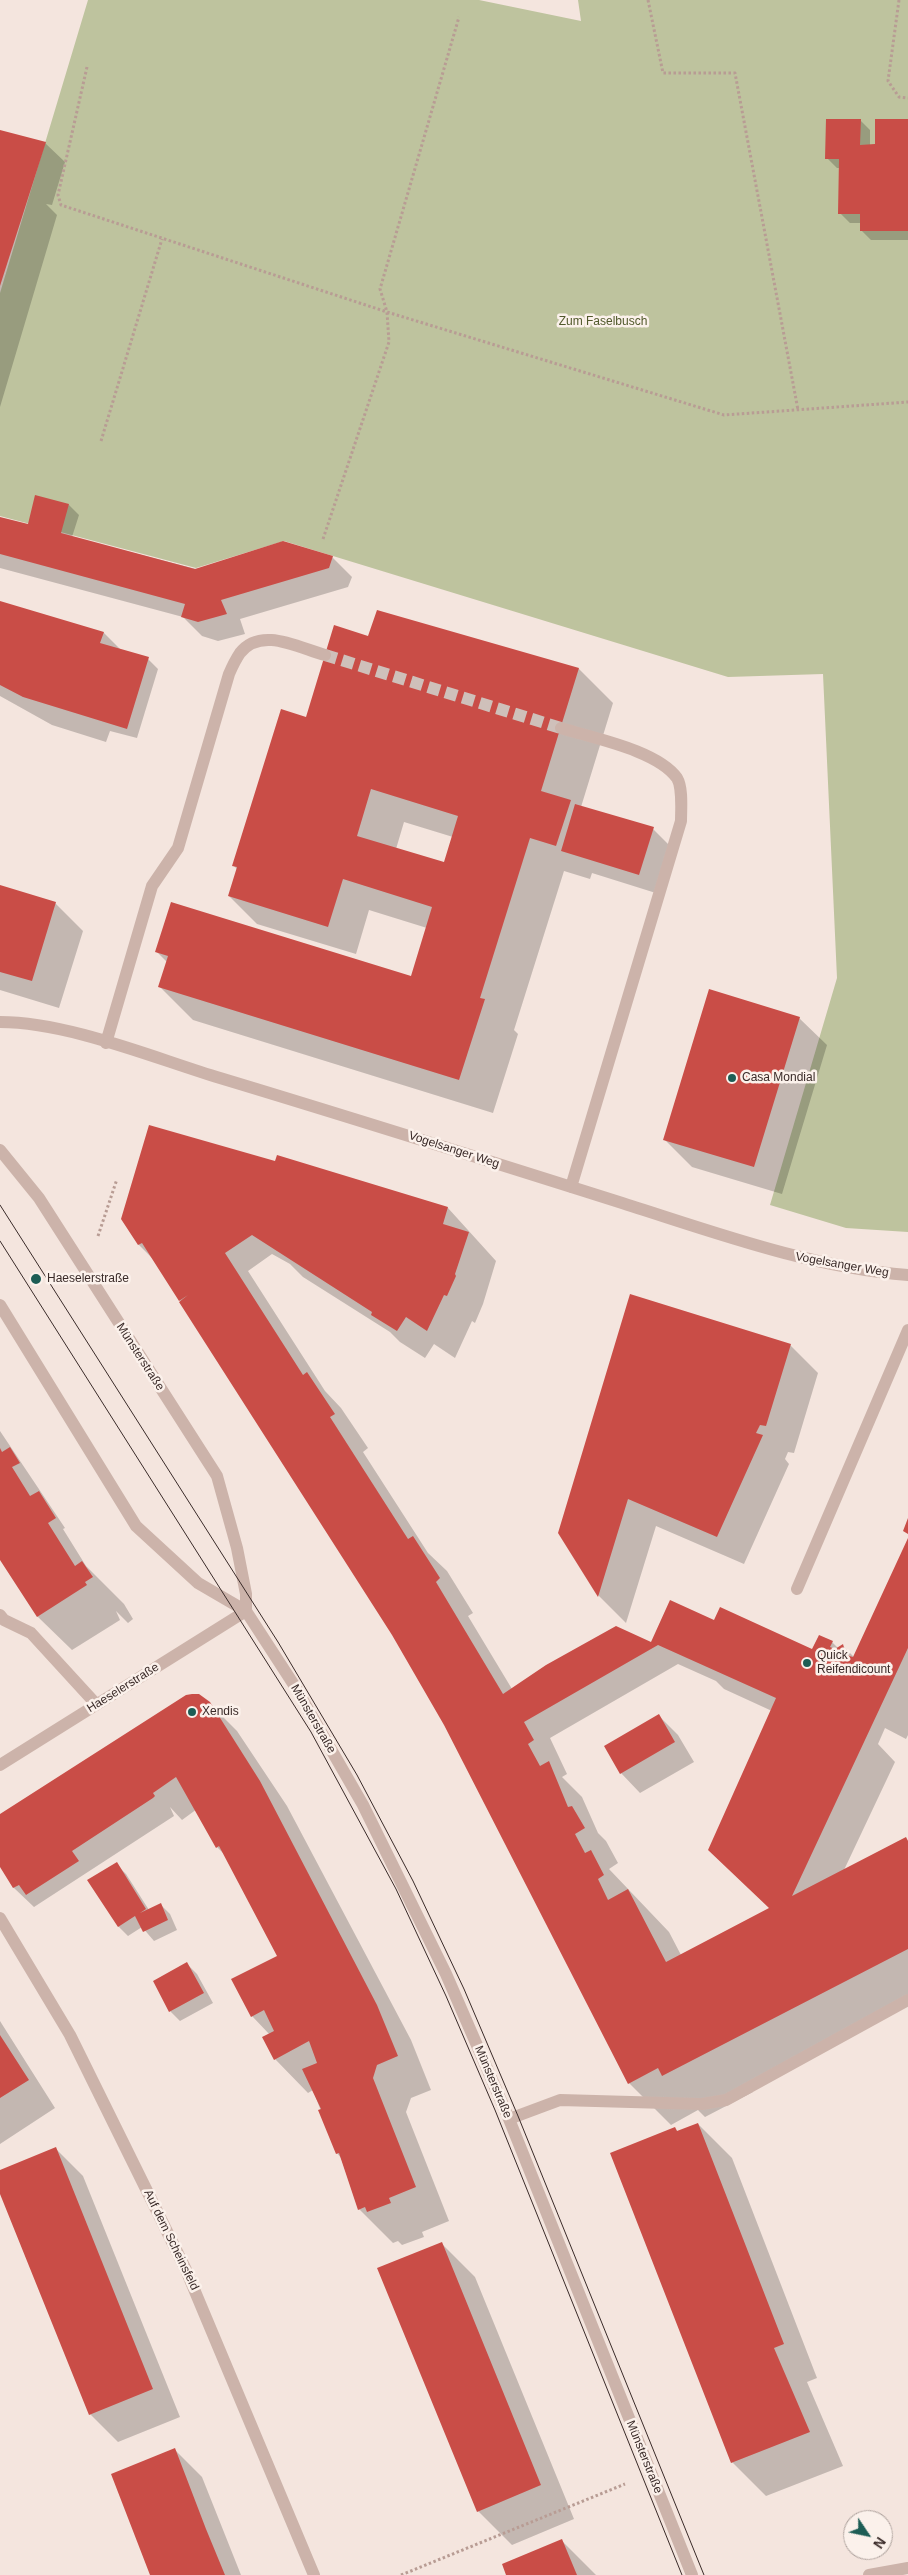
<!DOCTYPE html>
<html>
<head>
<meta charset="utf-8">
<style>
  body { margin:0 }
  #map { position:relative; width:908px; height:2575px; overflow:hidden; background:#f4e5de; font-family:Helvetica,sans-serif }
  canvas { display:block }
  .north { position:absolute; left:843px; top:2510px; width:50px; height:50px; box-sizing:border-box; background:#fbf1eb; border:1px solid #aea29d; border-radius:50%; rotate:124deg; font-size:14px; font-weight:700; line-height:20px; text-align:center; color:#3a2b29 }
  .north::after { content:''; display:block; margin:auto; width:18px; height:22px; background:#1d5d55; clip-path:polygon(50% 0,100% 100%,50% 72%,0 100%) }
</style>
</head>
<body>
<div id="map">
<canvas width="908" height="2575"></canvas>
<div class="north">N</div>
</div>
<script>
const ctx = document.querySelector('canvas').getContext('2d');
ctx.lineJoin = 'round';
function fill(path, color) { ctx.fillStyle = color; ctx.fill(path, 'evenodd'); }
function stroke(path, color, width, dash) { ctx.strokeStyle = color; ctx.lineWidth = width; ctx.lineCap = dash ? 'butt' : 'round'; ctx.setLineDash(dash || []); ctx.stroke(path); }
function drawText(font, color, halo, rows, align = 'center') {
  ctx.font = font + ' Helvetica,sans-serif'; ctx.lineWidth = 5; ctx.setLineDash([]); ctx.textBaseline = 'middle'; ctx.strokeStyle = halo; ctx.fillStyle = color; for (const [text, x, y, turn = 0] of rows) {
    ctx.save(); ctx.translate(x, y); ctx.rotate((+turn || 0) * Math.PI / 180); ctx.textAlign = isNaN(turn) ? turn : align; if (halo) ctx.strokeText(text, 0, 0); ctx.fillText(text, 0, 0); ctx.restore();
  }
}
fill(new Path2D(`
  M88,0H479L581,21L578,0H908V1232L846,1228L770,1205L837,978L823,674L728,677L284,541L196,568L0,516V293Z`), '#bec39e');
fill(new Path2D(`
  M860,120L870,130V146H876L908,120V240H871L861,230V223H850L840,213V168H837L827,158Z
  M0,132L45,143L65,162L52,205L46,204L57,215L0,407Z
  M69,505L79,515L72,537L196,569L332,557L352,577L348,587L240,619L245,634L218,641L202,636L183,617L0,568V518L33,526Z
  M0,602L104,633L121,650L148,659L158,669L137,738L110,731L106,742L52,725L0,696Z
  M378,612L579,669L613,703L581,807L653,829L672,848L659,894L592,873L590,879L564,871L514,1030L518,1034L493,1113L193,1020L159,986L167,962L156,951L411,978L427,928L369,910L356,954L257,924L229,896L237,869L233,865L307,718L369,637ZM404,822L453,837L445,864L396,849Z
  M0,886L55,903L83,931L59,1008L0,990Z
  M799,1018L827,1045L782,1194L692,1167L665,1140Z
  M448,1208L496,1261L483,1304L475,1323L472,1321L455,1358L434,1344L425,1358L400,1342L390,1332L303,1277L290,1264L272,1254L248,1271L325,1391L341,1408L368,1448L363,1452L428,1553L447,1571L473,1613L468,1616L512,1689L713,1621L813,1650L832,1642L839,1649L843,1646L854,1657L908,1541V1735L906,1739L885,1728L878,1744L895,1762L844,1870L905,1838L908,1841V2000L748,2083L753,2092L705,2117L698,2110L671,2125L629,2083L445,1724L393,1634L155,1261L139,1245L122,1219ZM678,1664L716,1681L724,1689L772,1711L770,1909L681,1955L669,1932L609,1869L618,1863L606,1841L598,1833L582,1797L562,1777L567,1774L550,1738Z
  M790,1345L818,1373L794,1453L788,1452L785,1459L789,1464L744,1564L656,1526L626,1623L599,1596L560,1533Z
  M0,1431L65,1528L63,1529L86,1566L124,1604L133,1619L128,1623L116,1611L120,1620L72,1650L38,1617L0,1557Z
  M209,1703L237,1731L287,1806L411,2040L431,2090L411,2098L406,2112L449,2221L422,2232L424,2237L402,2245L398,2241L393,2243L359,2209L341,2158L337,2153L313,2090L308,2093L275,2059L270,2035L252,2016L279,1956L226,1856L217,1847L197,1809L182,1820L170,1807L174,1816L34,1907L14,1888L0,1865V1815Z
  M658,1715L678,1735L694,1762L640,1793L621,1773Z
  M116,1864L126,1874L149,1910L160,1904L170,1914L177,1930L154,1941L142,1927L128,1936L119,1927L89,1881Z
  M187,1964L197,1974L213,2003L180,2021L170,2011Z
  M0,2021L55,2108L0,2144Z
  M698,2124L732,2158L817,2378L807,2382L843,2466L766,2496L732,2462L675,2129L678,2132Z
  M56,2149L83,2176L180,2417L118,2442L90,2414L0,2191V2171Z
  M441,2243L475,2277L574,2519L512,2545L478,2511Z
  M174,2449L202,2477L241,2575H152Z
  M562,2541L596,2575H508Z`), '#0003');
fill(new Path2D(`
  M826,119H861L860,145L875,144V119H908V231H860V214H838L839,159H825Z
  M0,130L46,142L0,286Z
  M35,495L69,504L61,533L195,569L283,541L333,556L329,568L221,600L227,614L198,622L181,617L185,604L0,554V517L28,524Z
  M0,601L104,632L100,643L149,657L127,729L23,697L0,685Z
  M377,610L579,668L541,791L571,800L556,846L530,838L480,998L485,999L459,1080L158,987L168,956L155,952L171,902L411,976L432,907L343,879L328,927L228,896L237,867L232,866L281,709L306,717L334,625L368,636ZM371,789L458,816L444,862L357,836Z
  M575,804L654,827L639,875L561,851Z
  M0,885L56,902L32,981L0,972Z
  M709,989L800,1017L754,1167L663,1140Z
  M149,1125L275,1161L277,1155L448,1207L443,1224L469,1232L455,1274L456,1276L447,1296L444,1295L427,1331L406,1317L397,1331L371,1315L372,1312L252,1235L225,1253L303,1375L307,1372L335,1414L330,1417L408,1539L413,1536L440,1578L436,1582L503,1694L546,1665L616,1626L651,1642L670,1600L714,1620L720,1607L812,1649L819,1635L833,1641L830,1647L835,1649L843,1644L846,1655L853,1657L908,1538V1648L792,1896L906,1837L908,1841V1949L662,2076L658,2068L628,2084L444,1725L392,1635L179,1302L188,1295L179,1301L142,1243L138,1245L121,1219ZM658,1645L776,1698L708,1850L769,1908L666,1962L628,1889L608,1900L598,1879L604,1875L591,1850L585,1853L575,1834L585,1828L572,1806L568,1807L549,1761L540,1766L528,1744L534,1740L524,1722Z
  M630,1294L791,1344L766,1426L760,1425L756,1433L763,1435L717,1537L628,1499L598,1597L558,1533Z
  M10,1447L20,1463L12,1467L30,1496L39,1491L56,1518L48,1523L75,1566L82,1561L93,1577L85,1582L87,1585L37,1617L0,1560V1448L2,1452Z
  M908,1518V1534L903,1531Z
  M192,1694H199L210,1702L260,1781L377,2005L398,2056L377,2065L373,2078L416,2187L389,2198L391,2203L367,2212L365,2207L358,2210L339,2153L336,2154L318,2110L321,2109L302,2069L317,2063L309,2041L274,2060L262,2037L274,2031L264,2010L251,2017L231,1979L277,1956L219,1846L216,1848L176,1777L153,1793L155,1796L153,1798L72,1851L79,1861L26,1895L19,1885L13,1888L0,1867V1814L186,1695Z
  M659,1714L675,1742L620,1774L604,1746Z
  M117,1862L146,1909L140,1913L161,1903L168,1920L143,1932L135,1916L118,1927L87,1880Z
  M187,1962L204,1993L169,2012L153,1981Z
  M0,2035L29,2080L0,2098Z
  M698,2123L784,2344L774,2348L810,2432L731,2463L610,2153L675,2127L677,2131Z
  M56,2147L153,2389L89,2415L0,2194V2170Z
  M442,2242L541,2485L477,2512L377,2268Z
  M175,2448L206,2529L225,2575H150L111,2474Z
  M562,2539L577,2575H506L502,2564Z`), '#c94d47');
stroke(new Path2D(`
  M325,655L561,728`), '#cfc0ba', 12, [12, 6]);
stroke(new Path2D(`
  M648,0L663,73H735L798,410
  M899,0L888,81L899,97L908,98
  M87,67L58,195L61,205L387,312L724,415L908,402
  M101,441L162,239
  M323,539L389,342L387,312L380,289L459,17
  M98,1236L117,1179
  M401,2575L625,2484`), '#b89c94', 3, [2.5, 2.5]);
stroke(new Path2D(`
  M561,728C592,738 657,750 677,778C683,788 681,809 681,821L571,1187
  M0,1022C68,1022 154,1058 220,1078C353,1118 486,1160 619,1202C714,1232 808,1267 908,1275
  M106,1043L152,886L178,848L229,674C232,667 236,659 240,653C261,626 299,648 325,655
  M0,1150L39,1198L217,1476L237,1548L246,1594V1611
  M0,1305L136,1526L198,1583L246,1611L294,1685L363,1805L446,1974L509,2119L692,2575
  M797,1589L908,1330
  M0,1615L4,1620L31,1633L96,1704
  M0,1765L246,1611
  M0,1918L70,2035L186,2270L314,2575
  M509,2119L560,2100L702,2104L726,2100L908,2000
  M869,2575L908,2568`), '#ccb3aa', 12);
stroke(new Path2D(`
  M0,1205L278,1642L357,1775L413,1881L464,1989L518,2116L704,2575
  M0,1241L311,1732L396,1889L446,1996L495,2110L682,2575`), '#3a2b29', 1);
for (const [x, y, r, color] of [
  [732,1078,5,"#1d5d55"],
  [36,1279,6,"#1d5d55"],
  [807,1663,5,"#1d5d55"],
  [192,1712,5,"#1d5d55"]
]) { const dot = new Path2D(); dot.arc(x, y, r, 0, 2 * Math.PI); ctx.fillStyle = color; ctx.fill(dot); stroke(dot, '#fbf1eb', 2); }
drawText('12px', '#51592c', '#fbf1eb', [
  ["Zum Faselbusch",603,322]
]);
drawText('12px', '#3a2b29', '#fbf1eb', [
  ["Casa Mondial",742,1078],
  ["Haeselerstraße",47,1279],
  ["Quick",817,1656],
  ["Reifendicount",817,1670],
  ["Xendis",202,1712]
], 'left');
drawText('12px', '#3a2b29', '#fbf1eb', [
  ["Vogelsanger Weg",454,1150,18],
  ["Vogelsanger Weg",842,1265,10],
  ["Münsterstraße",140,1357,57],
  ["Haeselerstraße",123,1688,-32],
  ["Münsterstraße",313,1719,60],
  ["Münsterstraße",493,2082,67],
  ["Auf dem Scheinsfeld",171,2240,64],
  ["Münsterstraße",644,2457,68]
]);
</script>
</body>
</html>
